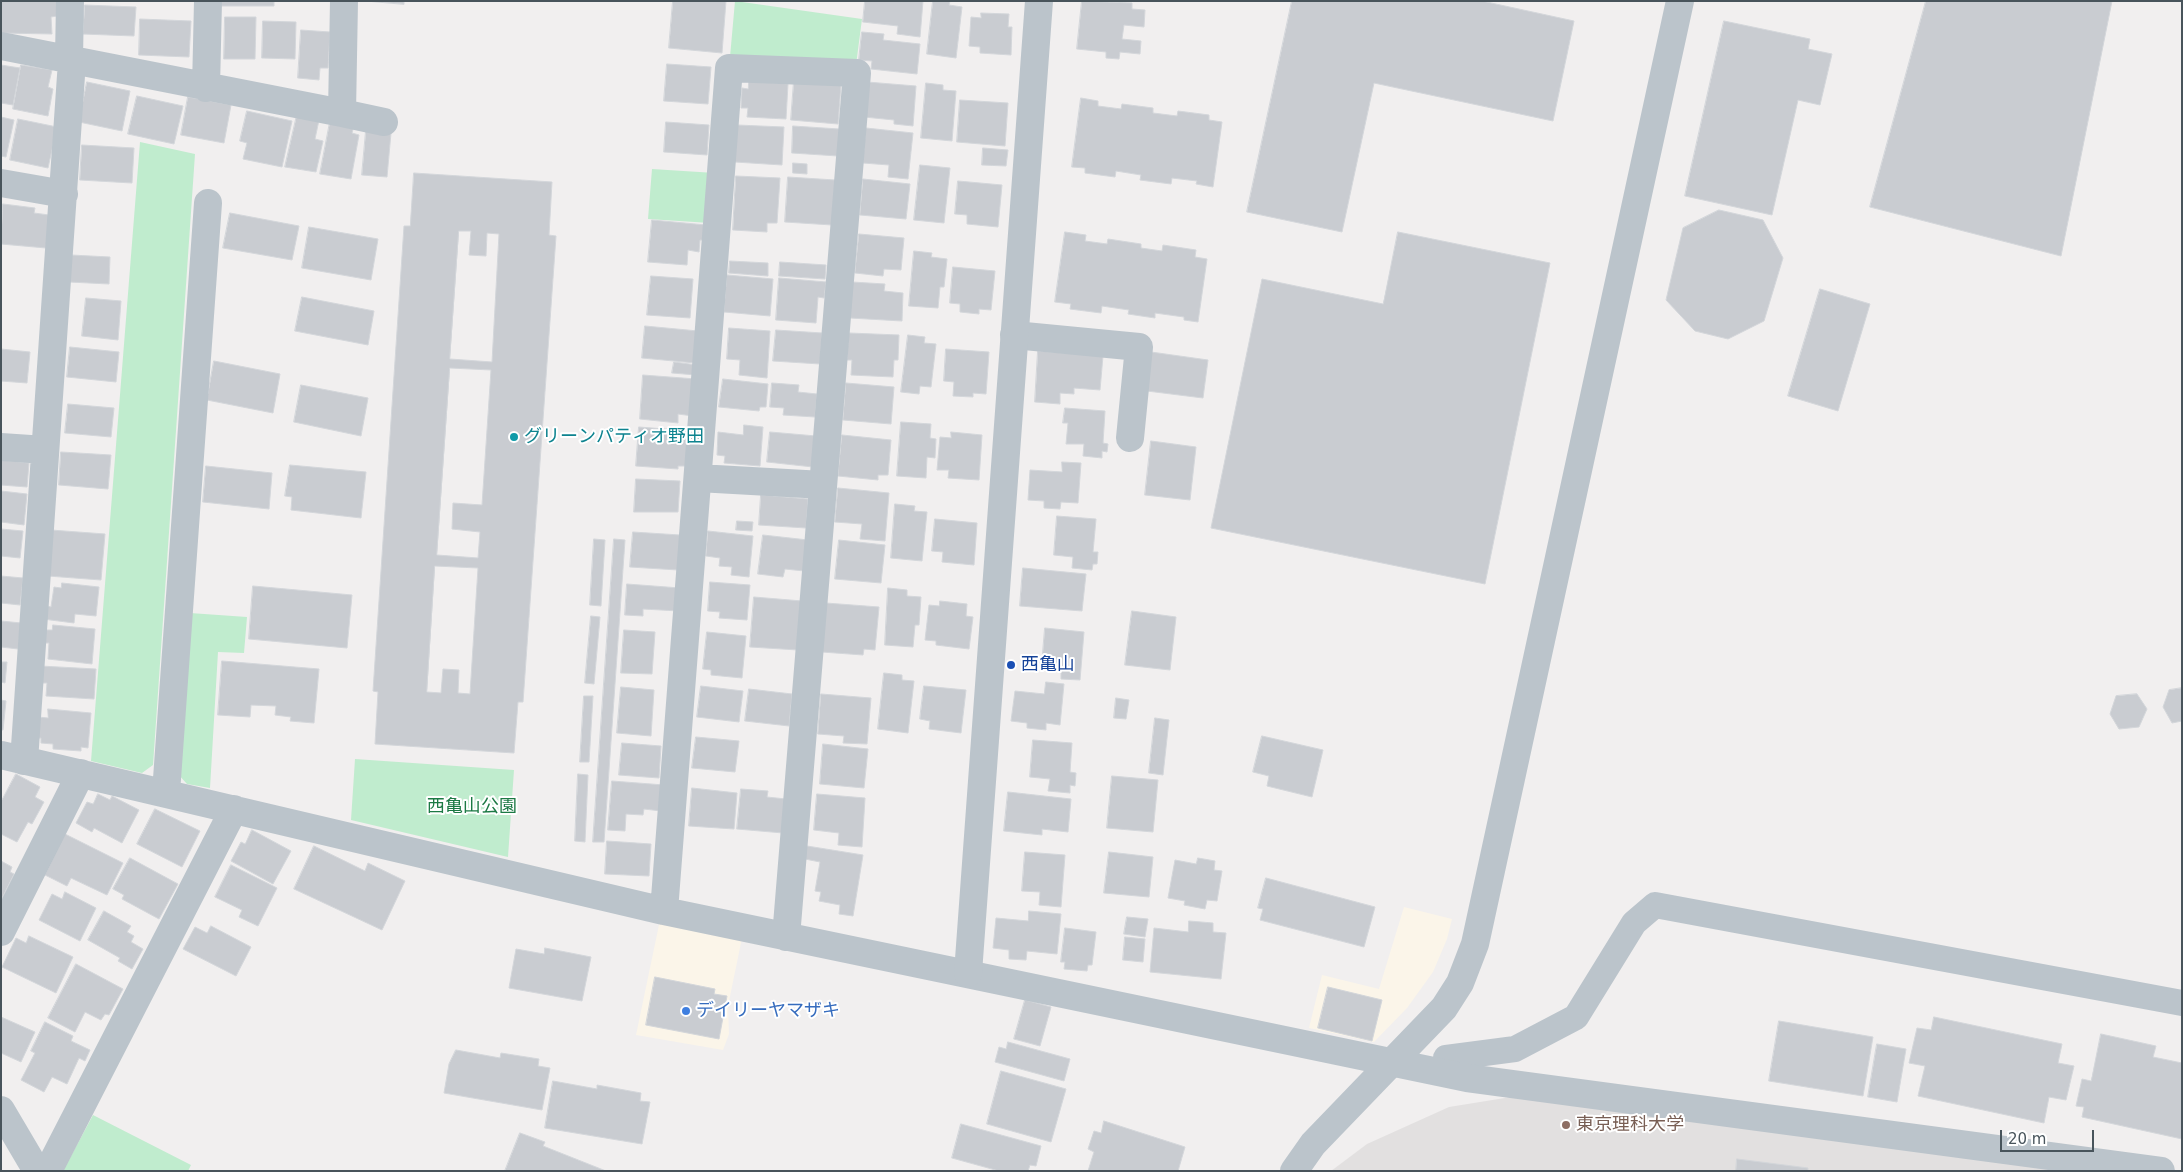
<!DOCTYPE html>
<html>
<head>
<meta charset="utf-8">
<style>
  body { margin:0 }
  #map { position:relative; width:2183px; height:1172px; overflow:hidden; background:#f1efef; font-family:"DejaVu Sans",sans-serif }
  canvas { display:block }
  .frame { position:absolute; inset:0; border:2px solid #48545b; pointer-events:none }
  .scale { position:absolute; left:2000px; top:1130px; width:94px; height:22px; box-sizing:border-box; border:2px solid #48545b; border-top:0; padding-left:6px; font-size:15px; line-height:18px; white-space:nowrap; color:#48545b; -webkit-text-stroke:4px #fff; paint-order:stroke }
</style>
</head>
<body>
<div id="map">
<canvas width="2183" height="1172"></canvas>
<div class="frame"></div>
<div class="scale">20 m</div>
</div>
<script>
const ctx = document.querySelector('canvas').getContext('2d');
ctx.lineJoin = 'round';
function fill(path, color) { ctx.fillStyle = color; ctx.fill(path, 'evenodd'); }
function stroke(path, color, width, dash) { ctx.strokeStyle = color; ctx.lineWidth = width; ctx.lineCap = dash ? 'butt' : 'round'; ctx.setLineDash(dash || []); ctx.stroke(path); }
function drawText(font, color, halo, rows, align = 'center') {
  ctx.font = font + ' "DejaVu Sans","Noto Sans JP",sans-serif'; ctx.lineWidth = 4; ctx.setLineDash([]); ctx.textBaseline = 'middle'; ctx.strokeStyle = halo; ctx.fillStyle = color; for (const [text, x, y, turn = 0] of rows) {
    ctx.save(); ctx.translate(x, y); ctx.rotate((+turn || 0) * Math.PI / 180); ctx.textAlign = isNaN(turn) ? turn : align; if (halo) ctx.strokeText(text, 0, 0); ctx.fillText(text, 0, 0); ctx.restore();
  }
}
fill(new Path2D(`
  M1404,907L1452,919L1447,939L1433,972L1407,1008L1374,1042L1309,1028L1322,975L1379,989Z
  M660,920L742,938L728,1006L729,1034L723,1050L636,1035Z`), '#fbf5e9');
fill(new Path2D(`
  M1511,1097L2072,1171H1331L1367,1144L1449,1107Z`), '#e2e0e0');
fill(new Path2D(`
  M735,1L862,19L856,65L730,57Z
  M140,142L195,154L153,765L142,773L91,761Z
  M652,169L715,173L710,223L648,219Z
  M190,613L247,617L244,653L218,652L210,788L187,784L178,774Z
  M355,759L514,770L508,857L351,820Z
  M93,1115L191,1165L188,1171H63Z`), '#c0ecce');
const building = new Path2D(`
  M1,1H57V16L51,17L52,34L1,33Z
  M218,1H274V6H218Z
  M366,1H404V4Z
  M673,1H726L722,53L669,48Z
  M865,1H923L920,37L897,34L898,26L863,22Z
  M933,1H950L949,5L962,7L956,58L927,54Z
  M1082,1L1132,3V9L1145,10L1144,27L1124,25L1122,39L1141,41L1140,54L1120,52L1119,59L1106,58V52L1077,49Z
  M1292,1H1482L1574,21L1553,121L1374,83L1342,232L1247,212Z
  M1926,1H2112L2061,256L1870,207Z
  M85,5L136,7L134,36L83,34Z
  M981,13L1009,14L1008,27H1012L1011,55L980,53V47L969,46L971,17L981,18Z
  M225,17H256L255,59H224Z
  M140,19L191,21L189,57L139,55Z
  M263,21L296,22L295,59L262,58Z
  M1724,21L1810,39L1808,49L1832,54L1820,105L1798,100L1772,215L1685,196Z
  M301,30L330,32L328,68H320L319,80L298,78Z
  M862,32L884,34L883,40L920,44L917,74L871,69L872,61L859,60Z
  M667,64L711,67L708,104L664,101Z
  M1,65L20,68L13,105L1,103Z
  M21,65L52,70L48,87L53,89L48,116L13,109Z
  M749,81L788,84L786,119L747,117L748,108H741L742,88L748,89Z
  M794,81L841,85L838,124L791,120Z
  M87,82L130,91L122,131L79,122Z
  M867,82L916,86L913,126L894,124V120L864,117Z
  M926,83L943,85V90L956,91L952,141L921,138Z
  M137,96L183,106L174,144L128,134Z
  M188,97L231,105L224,143L181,135Z
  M1081,98L1098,101V106L1121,109L1122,104L1153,108V113L1177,116L1178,111L1209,115V120L1222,122L1213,187L1196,184L1197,181L1172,178L1171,184L1140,180L1141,175L1116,171L1115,177L1085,173V168L1072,167Z
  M960,100L1008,103L1005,146L957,142Z
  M247,111L292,121L282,167L243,159L247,143L240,141Z
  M297,115L319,120L315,139L323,141L316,172L285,167Z
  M1,117L14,120L6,157L1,156Z
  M18,119L57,127L48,168L10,160Z
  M330,122L354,126L352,133L359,135L351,179L320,174Z
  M666,122L709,125L707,155L664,152Z
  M737,125L784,127L782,165L735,162Z
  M793,126L839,129L838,156L792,153Z
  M866,128L913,133L908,179L888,177L889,165L863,163Z
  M366,131L391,133L387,177L362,175Z
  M82,145L134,148L132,183L80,180Z
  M983,148L1008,150L1006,166L982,165Z
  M793,163L807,164V174L793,173Z
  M920,165L950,168L944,223L914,220Z
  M414,173L552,182L549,235L556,236L523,702H518L514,753L375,744L378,692L373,691L404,226H410ZM459,231H471L469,255L486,256L487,233L499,234L492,362L450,359ZM450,368L491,370L482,505L453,503L452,529L480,532L478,558L437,555ZM435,566L478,568L470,694L458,693L459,670L443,669L441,693L427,692Z
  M736,176L780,178L777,223H767V232L733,230Z
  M788,177L835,180L832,225L785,222Z
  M863,179L910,184L906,219L860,215Z
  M958,181L1002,185L998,227L967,224V215L955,214Z
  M3,204L35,208L34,213L49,215L46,248L1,244Z
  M1719,210L1763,220L1783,258L1764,321L1728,339L1695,331L1666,300L1683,228Z
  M230,213L299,226L292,260L223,248Z
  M652,220L706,225L705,240H700L699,252L688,250L687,265L648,262Z
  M309,227L378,239L371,280L302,268Z
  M1065,232L1086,235L1085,241L1107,244L1108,239L1141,244V248L1162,251L1163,245L1196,250L1195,257L1207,259L1198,322L1184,320V317L1155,313V318L1128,314L1129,310L1102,306L1101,313L1070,309L1071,304L1055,302Z
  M1398,232L1550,263L1485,584L1211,528L1262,279L1383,304Z
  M859,234L904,238L901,270L884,269L883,276L855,273Z
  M914,251L932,253L931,257L947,259L944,287H940L938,308L909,306Z
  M71,255L110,257L109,284L69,282Z
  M730,261L768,263V276L729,273Z
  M780,262L826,265L825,279L779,276Z
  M953,267L995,271L991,310L979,309V314L960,312V304L950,303Z
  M727,275L773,279L770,316L724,312Z
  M651,276L693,279L690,318L647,315Z
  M779,278L826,282L824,298L818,297L816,323L776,320Z
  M852,282L885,284L884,291L903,293L902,321L850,318Z
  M1820,289L1870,304L1838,411L1788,396Z
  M302,297L374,311L368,345L295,331Z
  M86,298L121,301L118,340L82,336Z
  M645,326L698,331L695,363L642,358Z
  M729,328L770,331L767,378L739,375L740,360L727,359Z
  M776,330L822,333L820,364L773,361Z
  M849,333L899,335L898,360H894L893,377L851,375L852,360H847Z
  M908,335L925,337L924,343L936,344L931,387L920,386L919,394L901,392Z
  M70,347L119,352L116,382L67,377Z
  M1,349L30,352L27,383L1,381Z
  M946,349L989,352L986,394L973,393V397L953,396L954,382L944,381Z
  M1038,351L1103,356L1100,390L1074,388V394L1060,393V404L1035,402Z
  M1151,352L1208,360L1203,398L1147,391Z
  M214,361L280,374L273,413L207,400Z
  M674,362L697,365L696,375L672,373Z
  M643,375L696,379L693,416L678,414V423L640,419Z
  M723,379L768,384L766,407H760L759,411L719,407Z
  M772,383L799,385L798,392L817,394L815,417L783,415L784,408L770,407Z
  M846,383L894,387L891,424L843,420Z
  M301,385L368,398L361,436L294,422Z
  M68,404L114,408L111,437L65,433Z
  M1065,408L1105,411L1103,443L1108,444L1107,452L1102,451V458L1083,456L1084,444H1066L1068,423H1063Z
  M901,422L931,424L930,438L936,439L935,458L927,457L926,478L897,476Z
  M744,425L763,427L760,466L724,463L725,456L717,455L718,432L743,435Z
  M639,427L691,431L688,466H678V469L636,466Z
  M770,432L816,436L813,467L767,462Z
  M951,432L982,435L979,480L948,478L949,470H937L940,437L951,438Z
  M842,435L891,440L888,475H878V480L838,476Z
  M1151,441L1196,447L1190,500L1145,495Z
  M61,452L111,455L108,489L59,485Z
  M1,460L29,463L27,487L1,485Z
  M1062,462L1081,463L1078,503L1061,502L1060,509L1044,508V501L1028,500L1030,470L1062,472Z
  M290,465L366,472L361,518L291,510L292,497L285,496Z
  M206,466L272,473L269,509L203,502Z
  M636,479L680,481L678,512H634Z
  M838,488L889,493L885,541L860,539L862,524L835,522Z
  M1,491L27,494L24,525L1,522Z
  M761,495L808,499L806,528L759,525Z
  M895,504L915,506L914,511L927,512L922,561L891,558Z
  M1057,516L1096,519L1093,552H1098L1097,564H1093L1092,570L1072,568L1073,557L1054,555Z
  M935,519L977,523L974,565L942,562L943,552L932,551Z
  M737,521L753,522L752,531L736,530Z
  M1,529L23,531L20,558L1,556Z
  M51,530L105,534L101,580L48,576Z
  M708,531L753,536L749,577L731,575L732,567L719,566L720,558L706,556Z
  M633,532L680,535L678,570L630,567Z
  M763,535L808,540L804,571L785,569L783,577L758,574Z
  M594,539L605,540L601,606L590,605Z
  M614,539L625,540L604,842H593Z
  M839,540L885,545L881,583L835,579Z
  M1023,568L1086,574L1082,611L1020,606Z
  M1,576L23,578L20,605L1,603Z
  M710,582L750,585L747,620L719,618L720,612L708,611Z
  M62,583L99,587L96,616L75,614L74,623L43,619L44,605L51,607L54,587L61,588Z
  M627,584L680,588L679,611L643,609V616L625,615Z
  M253,586L352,595L347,648L249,639Z
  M888,588L907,590V596L921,597L919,625H915L913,647L885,645Z
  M754,597L802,601L798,650L750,647Z
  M940,601L967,604L966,616L973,617L969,649L936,645V641L925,640L929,605L939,606Z
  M826,603L879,607L875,650L864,649L863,655L822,652Z
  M1132,611L1176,617L1170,670L1125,665Z
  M591,616L600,617L594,684L585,683Z
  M1,621L21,623L18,649L1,647Z
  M53,625L95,629L92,664L48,659L49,643H42L43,630H52Z
  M1045,628L1084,632L1080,680L1061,679V666L1042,664Z
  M624,630L655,632L652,674L621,673Z
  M707,632L746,636L742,678L711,675V670L703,669Z
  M222,661L319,669L314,723L290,721L291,717L275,715L276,706L251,705L250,717L218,715Z
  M1,662H7L5,683L1,682Z
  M40,666L96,669L94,699L46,696L47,683H39Z
  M884,673L902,675V680L914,681L908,733L878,729Z
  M1046,682L1064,684L1060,725L1046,723V730L1027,728V723L1011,721L1015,691L1044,694Z
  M701,686L743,691L739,722L697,717Z
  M924,686L966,690L961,733L929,729L930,721L920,719Z
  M621,687L654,690L651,736L617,733Z
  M2182,688V721L2172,723L2163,707L2169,690Z
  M749,689L792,694L789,726L745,721Z
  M821,694L871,698L867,744L843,743L844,736L818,734Z
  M2137,694L2147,709L2139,727L2119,729L2110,714L2116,696Z
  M584,696H593L589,762H580Z
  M1116,698L1129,700L1126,719L1114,718Z
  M1,700L6,701L3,730H1Z
  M48,709L91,713L88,748L81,747V751L53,749V744L41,743V738H36L38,717L48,718Z
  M1155,718L1169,720L1163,775L1149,773Z
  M1262,736L1323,750L1312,797L1267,786L1269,776L1253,772Z
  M696,737L739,741L735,772L692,768Z
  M1033,740L1072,743L1070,772L1076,773L1075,786L1070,785V793L1048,791L1050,779L1030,777Z
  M622,743L661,746L659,778L619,775Z
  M823,744L868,749L864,788L820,784Z
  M16,774L40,787L35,797L44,802L32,824L28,822L17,842L1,834V802Z
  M578,774L588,775L585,842L575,841Z
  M1112,776L1158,780L1153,832L1107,828Z
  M612,781L664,785L661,811L644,809L643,815L626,814L625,831L608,830Z
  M692,788L737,793L734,829L689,826Z
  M741,789L768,791L767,797L786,799L783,833L737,829Z
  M1008,792L1071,799L1068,832L1042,829V835L1004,831Z
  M98,794L110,800L112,796L139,810L122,843L94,828L92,832L76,823L87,802L93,804Z
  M817,794L865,798L862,847L838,845L839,833L814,830Z
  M155,809L200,831L182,867L137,844Z
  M252,830L291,851L273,884L231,861L241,842L245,844Z
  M65,834L123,863L107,895L71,878L67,886L45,875Z
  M607,841L651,844L649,876L605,874Z
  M314,846L365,871L368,863L405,881L382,930L294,889Z
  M807,846L863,855L853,916L839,914L840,905L819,901L821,892L815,891L820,862L805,859Z
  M1025,852L1065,855L1061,907L1039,905L1040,892L1022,891Z
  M1109,852L1153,857L1149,897L1104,893Z
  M130,858L178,884L159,919L122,899L124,895L113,889Z
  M1198,858L1215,861L1214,870L1222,871L1217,901L1207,900L1205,909L1184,905L1185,901L1168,898L1175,860L1196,864Z
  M1,861L12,867L10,872L14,874L2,898Z
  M231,865L277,888L258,926L239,917L242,910L215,897Z
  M1266,878L1375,907L1364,947L1260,920L1263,909L1258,908Z
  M65,892L96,908L80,941L39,920L52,894L62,899Z
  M104,911L131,926L127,932L134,936L131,942L143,949L132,969L118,961L120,958L88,940Z
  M1029,911L1061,914L1057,954L1027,951L1026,960L1009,959V950L993,948L996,918L1028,921Z
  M1127,917L1148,919L1145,937L1124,934Z
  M1189,921L1213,923V932L1226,933L1221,979L1150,972L1154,928L1188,932Z
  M211,926L251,947L236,976L183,949L195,927L207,933Z
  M1065,928L1096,932L1092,965H1088L1087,971L1064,969L1065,962H1061Z
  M29,936L73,957L56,993L2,967L16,938L26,943Z
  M1125,937L1145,939L1143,962L1123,960Z
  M545,948L591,957L582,1001L509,988L516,949L544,954Z
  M76,964L123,989L109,1015L105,1014L101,1020L85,1012L75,1032L48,1018Z
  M655,977L715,989L714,994L727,996L719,1039L646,1025Z
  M1328,987L1382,1000L1372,1041L1318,1028Z
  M1025,1000L1051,1007L1040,1046L1014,1039Z
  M1,1017L35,1032L21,1062L1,1053Z
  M1934,1017L2062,1044L2058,1063L2074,1066L2066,1100L2049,1097L2044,1123L1918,1096L1925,1066L1909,1063L1917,1028L1931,1030Z
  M1779,1021L1873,1037L1863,1096L1769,1081Z
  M45,1022L73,1036L71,1041L90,1050L85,1061L79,1058L67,1084L52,1077L44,1092L21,1080L35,1053L31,1051Z
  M2101,1034L2156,1046L2153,1057L2182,1063V1139L2082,1117L2084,1107L2076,1106L2082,1079L2091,1081Z
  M1008,1042L1070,1059L1064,1081L995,1062L999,1047L1006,1049Z
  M1877,1044L1906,1049L1897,1102L1868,1097Z
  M456,1050L500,1058L501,1053L539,1059L538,1066L550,1068L542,1110L444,1093L449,1064Z
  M1001,1071L1066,1089L1051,1142L987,1124Z
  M553,1081L597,1089V1085L641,1093L640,1101L650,1102L642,1144L545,1128Z
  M1104,1121L1185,1147L1178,1171H1088L1094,1152L1088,1149L1094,1131L1101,1133Z
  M961,1124L1041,1146L1036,1166L1030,1165L1028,1171H999L952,1158Z
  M520,1133L545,1142L543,1146L606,1171H505Z
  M1737,1159L1808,1168V1171H1736Z`);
fill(building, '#c9ccd1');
stroke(building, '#d3d6da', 1);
stroke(new Path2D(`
  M1446,1058L1515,1049L1576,1017L1634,923L1655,905L2182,1003`), '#bbc4cb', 26);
stroke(new Path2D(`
  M1,46L342,113L344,1
  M69,59L70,1
  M206,88L208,1
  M342,113L384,122
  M1,183L64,194
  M1014,335L1139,347L1130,438
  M1,447L45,450
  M698,478L823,485
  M1,755L664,911L1467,1078L2161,1171
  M24,761L72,61
  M166,793L208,203
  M664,911L729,68L857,73L786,937
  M1,932L81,773
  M1,1110L37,1171
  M48,1171L234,809`), '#bbc4cb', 28);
stroke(new Path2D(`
  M968,973L1039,1
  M1294,1171L1313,1144L1444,1008L1460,983L1475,944L1680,1`), '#bbc4cb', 28);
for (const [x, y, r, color] of [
  [514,437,5,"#0f9aa8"],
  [1011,665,5,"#1a4fb4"],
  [686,1011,5,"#3f7fe0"],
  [1566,1125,5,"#8d6e63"]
]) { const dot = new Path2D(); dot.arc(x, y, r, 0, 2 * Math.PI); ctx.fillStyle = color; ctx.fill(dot); stroke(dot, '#fff', 2); }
drawText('18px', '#0d838f', '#fff', [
  ["グリーンパティオ野田",524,437]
], 'left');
drawText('18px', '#164399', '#fff', [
  ["西亀山",1021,665]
], 'left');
drawText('18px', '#1c7944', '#fff', [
  ["西亀山公園",472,807]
]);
drawText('18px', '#366cbe', '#fff', [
  ["デイリーヤマザキ",696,1011]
], 'left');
drawText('18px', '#785e54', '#fff', [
  ["東京理科大学",1576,1125]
], 'left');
</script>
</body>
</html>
